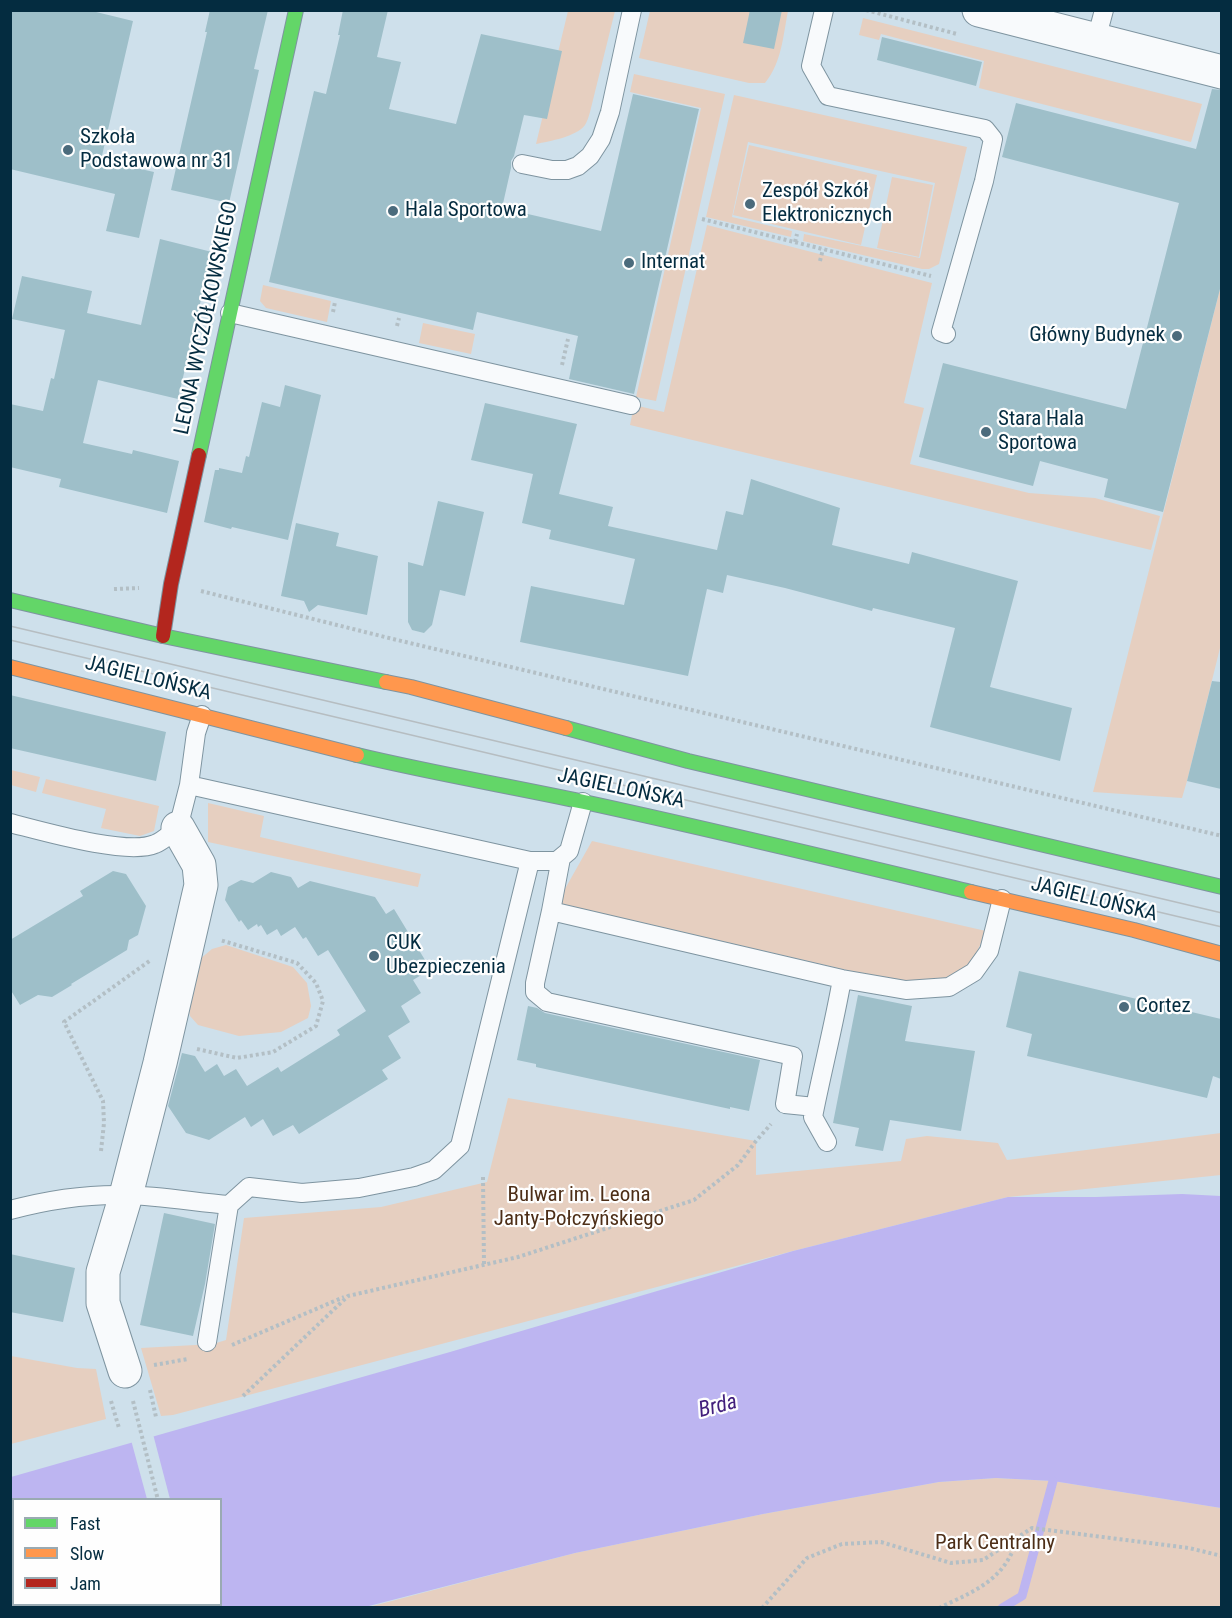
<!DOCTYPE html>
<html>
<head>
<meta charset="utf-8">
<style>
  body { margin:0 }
  #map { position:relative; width:1232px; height:1618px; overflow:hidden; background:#cee0eb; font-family:"Roboto Condensed",sans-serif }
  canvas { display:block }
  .frame { position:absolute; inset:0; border:12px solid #042c40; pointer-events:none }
  .legend { position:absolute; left:12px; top:1498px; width:210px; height:108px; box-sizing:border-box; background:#fefefe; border:2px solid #9aaab2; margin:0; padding:8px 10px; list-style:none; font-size:18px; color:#042c40 }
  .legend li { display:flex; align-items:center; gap:12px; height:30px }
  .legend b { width:30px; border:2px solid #9aaab2 }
</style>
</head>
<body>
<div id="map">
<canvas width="1232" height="1618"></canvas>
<div class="frame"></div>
<ul class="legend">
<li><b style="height:8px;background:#63d668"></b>Fast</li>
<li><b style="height:8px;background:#ff974d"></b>Slow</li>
<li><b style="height:8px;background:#b3261e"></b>Jam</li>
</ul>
</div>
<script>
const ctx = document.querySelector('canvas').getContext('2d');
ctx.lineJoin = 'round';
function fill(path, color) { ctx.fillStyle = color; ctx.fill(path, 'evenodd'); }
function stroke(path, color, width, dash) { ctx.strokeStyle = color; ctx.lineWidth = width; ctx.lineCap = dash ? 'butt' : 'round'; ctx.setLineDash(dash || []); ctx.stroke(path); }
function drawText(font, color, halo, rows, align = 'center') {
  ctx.font = font + ' "Roboto Condensed",sans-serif'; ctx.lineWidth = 4.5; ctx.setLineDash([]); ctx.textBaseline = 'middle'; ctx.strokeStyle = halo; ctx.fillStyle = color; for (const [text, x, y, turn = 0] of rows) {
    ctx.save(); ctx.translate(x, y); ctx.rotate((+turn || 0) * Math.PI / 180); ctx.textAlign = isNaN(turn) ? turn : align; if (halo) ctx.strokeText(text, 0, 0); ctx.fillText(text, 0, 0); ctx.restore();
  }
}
fill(new Path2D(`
  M568,11H615L590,112C589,116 587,122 585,125C576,137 550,141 536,144Z
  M650,11H788C783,36 782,62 765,83H749L639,58Z
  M863,18L1202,104L1191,142L979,88L984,61L881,34L879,40L859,35Z
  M634,74L725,94L656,401L636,397L701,108L630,92Z
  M734,95L967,147L939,264L929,269H922L803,241L804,234L920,258L935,183L748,142L732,217L792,231L791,237L706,217Z
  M749,145L877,175L861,245L733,215Z
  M892,177L933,185L919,257L877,248Z
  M707,225L932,283L904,403L924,408L910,464L1029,493L1095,498L1160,516L1151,550L630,425L634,405L664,412Z
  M263,285L331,301L327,322L266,308L260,301Z
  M1221,285V644L1187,781L1182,798L1093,792Z
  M423,323L475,334L471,354L419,343Z
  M11,770L40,777L36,792L11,785Z
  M46,779L159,806L154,831L140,836L101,828L106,809L42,793Z
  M208,803L264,816L260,837L421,874L418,887L208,842Z
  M592,841L986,931C979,949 969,972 950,981C941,985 921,984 911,985L557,903Z
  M226,945L293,967L307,983L311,1006L308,1018L281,1032L239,1036L198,1025L190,1016L187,1002L200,959L212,949Z
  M508,1098L756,1141V1175L901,1161L906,1139L927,1136L998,1143L1007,1160L1221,1133V1175L1008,1197L793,1251L173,1415L161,1416L141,1348L213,1344L226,1340L244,1218L381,1207L487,1182Z
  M11,1356L77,1368L96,1369L106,1419L11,1444Z
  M996,1478L1053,1481L1221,1508V1607L365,1608L575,1553L763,1514L939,1482Z`), '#e6cfc0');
fill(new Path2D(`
  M1182,1194L1221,1196V1508L1053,1481L996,1478L939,1482L763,1514L575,1553L365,1607L11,1608V1477L450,1352L793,1251L1008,1197H1096ZM14,1500H220V1604H14Z`), '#bdb5f1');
fill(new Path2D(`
  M153,1434L170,1499H147L131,1440Z`), '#cee0eb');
stroke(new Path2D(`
  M1002,1608L1022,1596L1053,1481`), '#bdb5f1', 9);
fill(new Path2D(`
  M10,10H88L133,21L101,160L154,172L139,238L106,231L115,194L10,169Z
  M210,10H268L254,69L259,70L229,203L171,190L207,32H205Z
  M343,10H388L377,57L401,62L389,109L456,124L481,34L562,51L547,119L524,115L514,156L511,161V168L502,208L601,231L633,94L699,109L634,394L569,379L578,336L477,312L473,330L269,282L314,91L326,94L340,35H338Z
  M750,10H782L774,49L743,43Z
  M882,37L982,62L976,86L877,60Z
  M1212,89L1221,90V285L1163,512L1104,497L1108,479L1040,461L1033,486L919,457L943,363L1126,409L1179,203L1002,157L1016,103L1196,149Z
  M160,239L212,252L178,399L98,380L83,443L132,454L133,450L179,461L167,513L59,487L61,479L10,467V404L43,411L51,378L54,379L65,330L12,319L22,276L92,291L87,313L141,325Z
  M285,385L321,395L288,540L232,527L231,529L204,522L215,470H219V468L242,473L246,456L249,457L262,402L280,407Z
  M485,403L577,424L559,494L613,507L608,526L717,550L726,511L743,515L751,479L840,508L832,545L909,564L912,552L1018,581L990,687L1072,708L1060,761L930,727L955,628L873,608L872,611L785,588L727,575L723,593L707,589L688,676L520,642L531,586L624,605L635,559L549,539L551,530L522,523L533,474L471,460Z
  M438,501L484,512L465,596L440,590L432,625L424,633L412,630L408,622V562L423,566Z
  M296,523L339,533L336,546L378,556L367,615L318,605L309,612L304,601L281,596Z
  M1212,681L1221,682V789L1187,781Z
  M10,695L166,732L156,781L10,748Z
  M113,871L126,874L146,906L138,935L129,940L127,950L71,984L72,985L52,997L38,995L20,1005L10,989V940L83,896L80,891Z
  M271,872L291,877L298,888L310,881L375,897L386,914L394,909L425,960L417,964L423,974L413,980L421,993L401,1006L410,1022L388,1036L401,1058L382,1070L388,1079L299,1134L293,1125L273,1136L263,1119L251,1127L245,1117L209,1140L186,1133L168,1106L182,1053L195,1056L205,1072L217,1064L224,1076L236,1069L247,1086L278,1067L281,1072L340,1035L337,1030L366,1011L328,950L318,956L306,937L303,939L295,927L281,936L277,929L267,935L261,925L258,927L257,924L248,930L241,920L239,922L225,900L228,887L241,880L253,883Z
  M1019,971L1221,1019V1079L1213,1076L1207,1098L1027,1056L1032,1034L1006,1027Z
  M858,995L912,1006L905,1041L975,1051L961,1131L890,1120L883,1151L855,1146L859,1128L833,1123Z
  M528,1006L537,1008L545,1013L760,1060L749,1111L730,1107V1109L674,1097L536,1067V1064L517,1060Z
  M164,1213L215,1224L205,1284L193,1336L140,1325Z
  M10,1254L75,1268L63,1322L10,1312Z`), '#9ebfc9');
const lane = new Path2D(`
  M824,10L811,66L828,96L985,129L993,139L984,181L941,332L946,334
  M1096,40L1104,10
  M522,164L552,170H567L578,166L590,156L601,139L610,112L632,10
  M230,313L631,405
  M189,785L530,861H557L569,851L583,802
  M10,823C42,831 127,856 155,844C163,841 171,833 178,828L189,785L196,733L202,715
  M561,858L551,911L842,979L906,990L949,987L974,972L989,951L1002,899
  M551,911L535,983V992L547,1002L793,1056L785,1104L815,1107
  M827,1142L813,1117C822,1071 834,1025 842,979
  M10,1210C47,1200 88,1194 126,1195C160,1196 195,1202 229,1205L249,1187L302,1193L359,1188L414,1177L434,1170L460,1146L530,861
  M207,1342L229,1205`);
const street = new Path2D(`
  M979,10L1222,72
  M125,1371L103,1303V1272L126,1195L160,1063L201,885L199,865L178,828`);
const fast = new Path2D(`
  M199,455L296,10
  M10,600L163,636L386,682
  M566,728L688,761L1222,887
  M357,755C432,773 509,786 584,802C714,830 842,861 971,892`);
const slow = new Path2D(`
  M10,667L357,755
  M386,682L411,687L566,728
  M971,892L1134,930L1222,954`);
const jam = new Path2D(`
  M163,636L171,584L199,455`);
stroke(lane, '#7e94a0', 20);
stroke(street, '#7e94a0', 35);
stroke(fast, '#7e94a0', 16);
stroke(slow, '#7e94a0', 16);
stroke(jam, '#7e94a0', 16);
stroke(new Path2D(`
  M866,10L957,34
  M702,219L931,276
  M795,242L797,234
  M820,261L823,249
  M333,312L335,302
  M397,326L399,318
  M562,365L568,339
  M114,589L139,588
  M201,591L393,639L1222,836
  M197,1049L237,1058L273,1052L316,1026L323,1001L316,983L297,963L220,940
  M101,1151L104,1123L103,1101L64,1022L151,960
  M483,1177L484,1264
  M232,1345L344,1297
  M154,1365L188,1359
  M150,1390L156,1417
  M243,1396L348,1296L518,1257L694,1200L738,1165L756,1141L771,1124
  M111,1401L119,1428
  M133,1401L158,1500
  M185,1604L186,1608
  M762,1608L807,1558L842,1544L881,1542L951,1563L983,1560L1032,1528L1189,1548L1222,1556
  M939,1608C961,1597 987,1588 1003,1567C1010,1559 1014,1547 1019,1538`), '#b3bfc5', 4, [3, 3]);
stroke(lane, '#f8fafc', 18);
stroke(street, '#f8fafc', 33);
stroke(fast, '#63d668', 14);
stroke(slow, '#ff974d', 14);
stroke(jam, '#b3261e', 14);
stroke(new Path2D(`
  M10,626L1222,913
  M10,640L1222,927`), '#b6bdc1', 1.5);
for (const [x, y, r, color] of [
  [68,150,6,"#4b6b7c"],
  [750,204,6,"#4b6b7c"],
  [393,211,6,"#4b6b7c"],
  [629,263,6,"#4b6b7c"],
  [1177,336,6,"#4b6b7c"],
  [986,432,6,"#4b6b7c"],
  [374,956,6,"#4b6b7c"],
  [1124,1007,6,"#4b6b7c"]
]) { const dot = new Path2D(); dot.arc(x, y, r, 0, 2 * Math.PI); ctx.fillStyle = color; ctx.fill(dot); stroke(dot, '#fefefe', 2); }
drawText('21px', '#042c40', '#fefefe', [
  ["Szkoła",80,138],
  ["Podstawowa nr 31",80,162],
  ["Zespół Szkół",762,192],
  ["Elektronicznych",762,216],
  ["Hala Sportowa",405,211],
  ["Internat",641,263],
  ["Główny Budynek",1165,336,"right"],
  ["Stara Hala",998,420],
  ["Sportowa",998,444],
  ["CUK",386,944],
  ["Ubezpieczenia",386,968],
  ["Cortez",1136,1007]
], 'left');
drawText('21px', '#042c40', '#fefefe', [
  ["LEONA WYCZÓŁKOWSKIEGO",207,318,-78],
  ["JAGIELLOŃSKA",148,679,14],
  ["JAGIELLOŃSKA",621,789,12],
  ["JAGIELLOŃSKA",1094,900,14]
]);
drawText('21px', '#4d2e17', '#fefefe', [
  ["Bulwar im. Leona",579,1196],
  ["Janty-Połczyńskiego",579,1220],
  ["Park Centralny",995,1544]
]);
drawText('italic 22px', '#421f7c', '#fefefe', [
  ["Brda",718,1407,-14]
]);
</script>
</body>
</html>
